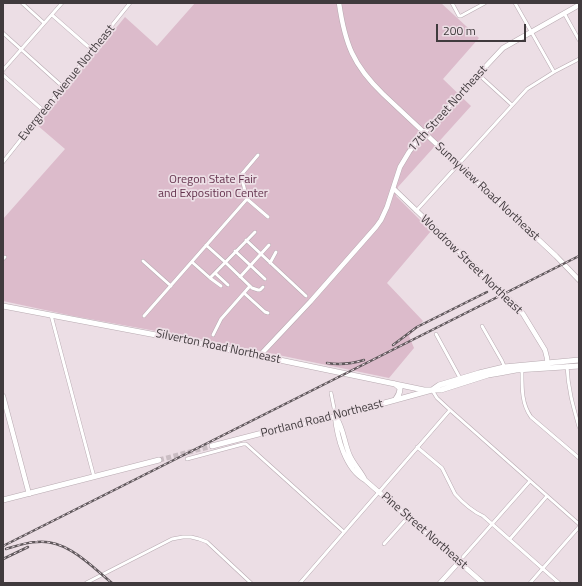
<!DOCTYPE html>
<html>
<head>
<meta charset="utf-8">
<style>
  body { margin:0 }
  #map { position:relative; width:582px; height:586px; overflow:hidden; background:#ecdee5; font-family:"Titillium Web",sans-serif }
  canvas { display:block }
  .frame { position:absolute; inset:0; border:4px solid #403a3d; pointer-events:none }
  .scale { position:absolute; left:436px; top:24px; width:90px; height:18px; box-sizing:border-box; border:2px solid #403a3d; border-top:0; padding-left:5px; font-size:12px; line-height:14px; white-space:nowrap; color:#403a3d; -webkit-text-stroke:3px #ecdee5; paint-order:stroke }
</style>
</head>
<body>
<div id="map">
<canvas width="582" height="586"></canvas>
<div class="frame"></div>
<div class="scale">200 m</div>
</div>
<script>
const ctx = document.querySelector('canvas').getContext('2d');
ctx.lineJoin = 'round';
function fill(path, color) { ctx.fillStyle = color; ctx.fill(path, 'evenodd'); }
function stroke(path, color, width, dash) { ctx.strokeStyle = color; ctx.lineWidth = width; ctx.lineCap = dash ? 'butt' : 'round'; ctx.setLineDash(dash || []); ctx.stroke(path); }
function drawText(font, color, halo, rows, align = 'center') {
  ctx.font = font + ' "Titillium Web",sans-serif'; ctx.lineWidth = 3.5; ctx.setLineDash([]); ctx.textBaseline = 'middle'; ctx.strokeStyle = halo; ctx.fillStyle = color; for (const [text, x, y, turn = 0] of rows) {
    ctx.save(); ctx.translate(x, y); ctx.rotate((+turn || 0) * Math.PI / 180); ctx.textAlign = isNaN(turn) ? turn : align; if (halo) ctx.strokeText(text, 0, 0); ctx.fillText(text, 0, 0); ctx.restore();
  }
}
fill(new Path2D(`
  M195,3H441L479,38L443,79L471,106L398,187L396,196L431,231L387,283L423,321L409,336L414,348L389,378L211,341L73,316L3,301V219L65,149L37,125L125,17L157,46Z`), '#dcbbcb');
stroke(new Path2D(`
  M159,460L212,446`), '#cabdc3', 5, [5, 2.5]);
const street = new Path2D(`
  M22,3L44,23
  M452,3L459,16H461L485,3
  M515,3L554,72
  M564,13L579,40
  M52,15L92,50
  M3,33L63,87
  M3,70L62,3
  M478,74L512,105
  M3,75L44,111
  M258,155L241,175L247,199L268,217
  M3,162L92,50L130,3
  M416,211L527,89L554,72L579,59
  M246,240L306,296
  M206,245L225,262L252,288L258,290H260L263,287
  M235,251L265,279
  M3,259L5,257
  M143,261L171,286
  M192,262L210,278L255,232
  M270,263L276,252
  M215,273L228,285
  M240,277L269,245
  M210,278L221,286
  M244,293L265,312L268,313
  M51,315L94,477
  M144,316L247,199
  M482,326L502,361L505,368
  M436,334L460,378
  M213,335L221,319L250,286
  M567,366C568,389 573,406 579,427
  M522,369C522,386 521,403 531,417L579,458
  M432,390L437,398L450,410L579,524
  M331,393L334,408L335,416
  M417,447L442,468L455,494C463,503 472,511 483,516L559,583
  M187,459L243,444H246L344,532
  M510,539L547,496
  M384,544L408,517
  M463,557L530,481
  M86,583L172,539L183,537H191L199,539L207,542L251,583
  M300,583L450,410
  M530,583L579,527`);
const secondary = new Path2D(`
  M339,3C345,44 353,65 383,94L556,256L579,280
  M394,189L517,307L523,314L545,350L547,358L548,366
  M260,356L263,352L310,302L376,227L381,220L387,207L400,167L409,152L421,136L458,96L503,48L579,5
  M3,396L29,494
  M335,416C337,437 345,469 365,480L483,583
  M336,417C344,429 344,443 350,456C354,465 361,471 365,480
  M440,583L459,562`);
const primary = new Path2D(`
  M3,306L193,342L424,390H441L488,375L500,373L516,370L579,366
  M395,400C398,396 400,394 400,388L395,384
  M212,446L274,430L315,422L432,390L439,385L479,373L504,367L579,360
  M3,500L159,460`);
stroke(street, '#b8aab1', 4);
stroke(secondary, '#b8aab1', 5.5);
stroke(primary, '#b8aab1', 6);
stroke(street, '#fff', 3);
stroke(secondary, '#fff', 4.5);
stroke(primary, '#fff', 5);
const rail = new Path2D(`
  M393,345L417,327L487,292
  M327,363C340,365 351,364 364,360
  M3,546L579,256
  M6,549C16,546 27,542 37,542C67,539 91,566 112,583
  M3,559L28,547`);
stroke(rail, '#60585c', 2.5);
stroke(rail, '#ecdee5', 1, [3]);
drawText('12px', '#403a3d', '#ecdee5', [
  ["Evergreen Avenue Northeast",67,83,-51],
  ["17th Street Northeast",448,109,-48],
  ["Sunnyview Road Northeast",487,192,43],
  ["Woodrow Street Northeast",471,265,44],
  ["Silverton Road Northeast",218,347,12],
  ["Portland Road Northeast",322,419,-14],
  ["Pine Street Northeast",424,531,41]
]);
drawText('12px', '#64324d', '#ecdee5', [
  ["Oregon State Fair",213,180],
  ["and Exposition Center",213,194]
]);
</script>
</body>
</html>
